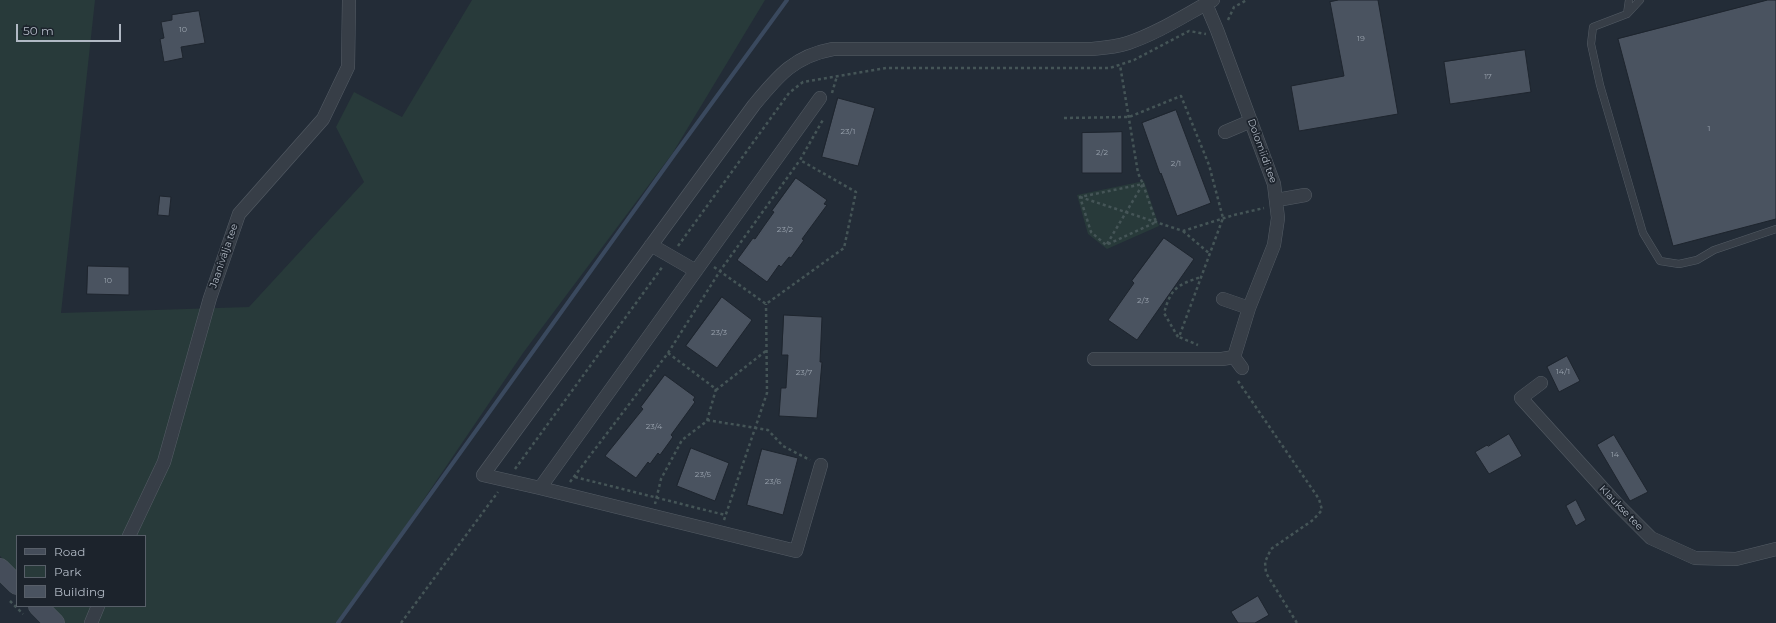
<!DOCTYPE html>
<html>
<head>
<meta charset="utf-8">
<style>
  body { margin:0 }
  #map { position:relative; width:1776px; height:623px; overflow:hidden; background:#232c37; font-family:Montserrat,sans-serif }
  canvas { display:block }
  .legend { position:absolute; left:16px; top:535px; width:130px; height:72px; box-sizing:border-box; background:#1c232c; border:1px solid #585f69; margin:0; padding:5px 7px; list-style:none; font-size:12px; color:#b1b9c4 }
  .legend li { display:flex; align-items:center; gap:8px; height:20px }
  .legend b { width:20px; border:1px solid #585f69 }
  .scale { position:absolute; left:16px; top:24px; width:105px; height:18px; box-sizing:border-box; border:2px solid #b1b9c4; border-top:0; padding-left:5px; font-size:12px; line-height:14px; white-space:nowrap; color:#b1b9c4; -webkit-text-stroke:3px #1c232c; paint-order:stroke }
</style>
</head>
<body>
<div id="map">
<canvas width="1776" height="623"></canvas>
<ul class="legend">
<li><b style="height:5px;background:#454d5a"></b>Road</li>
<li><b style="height:11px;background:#283a3a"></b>Park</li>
<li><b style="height:11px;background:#4a5360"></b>Building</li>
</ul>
<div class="scale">50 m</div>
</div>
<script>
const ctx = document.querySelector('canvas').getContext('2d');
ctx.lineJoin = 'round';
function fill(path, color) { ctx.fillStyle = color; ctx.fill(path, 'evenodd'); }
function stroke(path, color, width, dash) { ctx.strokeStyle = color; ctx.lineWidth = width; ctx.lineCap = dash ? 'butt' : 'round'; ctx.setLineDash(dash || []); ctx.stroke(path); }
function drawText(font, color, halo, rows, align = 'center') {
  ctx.font = font + ' Montserrat,sans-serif'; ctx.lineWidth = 3.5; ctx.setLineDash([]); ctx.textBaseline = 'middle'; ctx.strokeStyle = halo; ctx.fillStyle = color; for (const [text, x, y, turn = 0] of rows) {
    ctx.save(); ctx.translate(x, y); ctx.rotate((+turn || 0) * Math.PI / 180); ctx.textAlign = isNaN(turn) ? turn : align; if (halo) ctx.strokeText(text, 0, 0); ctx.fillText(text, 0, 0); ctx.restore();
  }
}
fill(new Path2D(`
  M0,0H95L61,313L249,307L364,182L336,127L354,92L402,117L472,0H765L672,154L523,353L340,623H64L48,606H145V536H17V574L0,556Z
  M1144,181L1159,226L1107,249L1088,234L1077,195Z`), '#283a3a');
stroke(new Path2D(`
  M338,623L674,155L787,0`), '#3a495e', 4);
const building = new Path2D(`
  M1339,0H1378L1398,114L1299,131L1291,86L1344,76L1330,2Z
  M1768,0H1776V219L1673,246L1618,39Z
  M199,11L205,43L181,47L183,58L164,62L160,39L164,38L161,22L172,20V15Z
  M1525,50L1531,92L1450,104L1444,62Z
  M838,98L875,108L858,166L822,157Z
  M1176,110L1211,203L1177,216L1161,173L1160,174L1142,123Z
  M1122,132V173H1082V133Z
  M796,178L827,200L824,204L827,205L802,239L804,240L791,258L789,257L781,267L779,265L767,282L737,260L753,238L755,239L764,226L774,212L772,211Z
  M160,196L171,197L169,216L158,215Z
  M1164,238L1194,259L1137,340L1108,320L1134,283L1132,281Z
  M88,266L129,267V295L87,294Z
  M722,297L752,320L717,368L686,346Z
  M784,315L822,317L820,362H822L817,418L779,416L781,388H786L788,355H782Z
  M1567,356L1580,381L1559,392L1547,367Z
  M665,375L695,397L693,400L695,402L671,435L673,437L660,455L658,453L650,464L648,462L636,478L605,456L643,409L641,407Z
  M1509,434L1522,456L1489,474L1475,452L1487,445L1488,446Z
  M1614,435L1648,492L1630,501L1597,445Z
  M691,448L729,463L715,501L677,486Z
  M762,449L798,458L783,515L747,505Z
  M1576,500L1586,520L1576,526L1566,506Z
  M1258,596L1269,615L1255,623H1238L1231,612Z`);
fill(building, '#4a5360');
stroke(building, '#1e252e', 1);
const lane = new Path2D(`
  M1640,0L1627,14L1593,27L1591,44L1600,85L1643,233L1660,261L1679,264L1697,260L1714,250L1776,229
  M1627,14L1629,0`);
const street = new Path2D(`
  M1206,4L1217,30L1274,184L1278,218L1274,245L1249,308L1234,357L1242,368
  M1225,132L1251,121
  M1277,200L1305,195
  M651,245L696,271
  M1223,299L1249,308
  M1094,359H1222L1234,357
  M1541,383L1521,398L1617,504L1651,538L1695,558L1736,559L1776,549
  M821,465L796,551L540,488L483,475L754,105C778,76 794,56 833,49H1091C1103,48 1116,47 1128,43C1158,33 1185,15 1213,0
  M540,488L820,98
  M129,536L164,462L210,298L239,214L323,119L348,67L349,0
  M91,623L98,606`);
const secondary = new Path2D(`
  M0,568L17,585
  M38,606L55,623`);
stroke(lane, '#545c65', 8);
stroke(street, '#545c65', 14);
stroke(secondary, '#545c65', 20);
stroke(new Path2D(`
  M1228,20L1234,7L1247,0
  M832,93L837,76
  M1064,118L1129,117L1181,96L1209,165L1223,218L1179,337L1198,345
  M1143,184L1156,222L1106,245L1091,232L1080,197Z
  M1080,197L1183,231L1234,215L1264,208
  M1183,231L1210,254
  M1107,244L1143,184L1138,173L1120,65
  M678,246L789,93L803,82L886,68H1110L1134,60L1189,31L1206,34
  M714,267L766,304L844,248L856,192L800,160L824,118
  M1178,337L1164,313C1171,288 1177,285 1201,277
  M668,353L720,271L800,160
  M1238,381L1319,499L1322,510L1313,520L1271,549L1265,562L1266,573L1297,623
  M716,390L767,350
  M707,420L768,430L783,446L810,460
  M515,469L663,266
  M575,477L725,515
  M570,482L668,353L716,389L707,421L682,440L661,479L655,504
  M724,520L767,393L766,304
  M10,601L23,614
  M401,623L498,492`), '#455557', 2.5, [3, 3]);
stroke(lane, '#373e47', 7);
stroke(street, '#373e47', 13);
stroke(secondary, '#454d5a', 19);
drawText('8px', '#97a0ab', null, [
  ["10",183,30],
  ["19",1361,39],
  ["17",1488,77],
  ["1",1709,129],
  ["23/1",848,132],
  ["2/2",1102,153],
  ["2/1",1176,164],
  ["23/2",785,230],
  ["10",108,281],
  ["2/3",1143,301],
  ["23/3",719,333],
  ["14/1",1563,372],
  ["23/7",804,373],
  ["23/4",654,427],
  ["14",1615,455],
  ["23/5",703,475],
  ["23/6",773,482]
]);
drawText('10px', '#b1b9c4', '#1c232c', [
  ["Dolomiidi tee",1262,151,70],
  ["Jaanivälja tee",224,256,-71],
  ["Klaukse tee",1621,508,46]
]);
</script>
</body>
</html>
